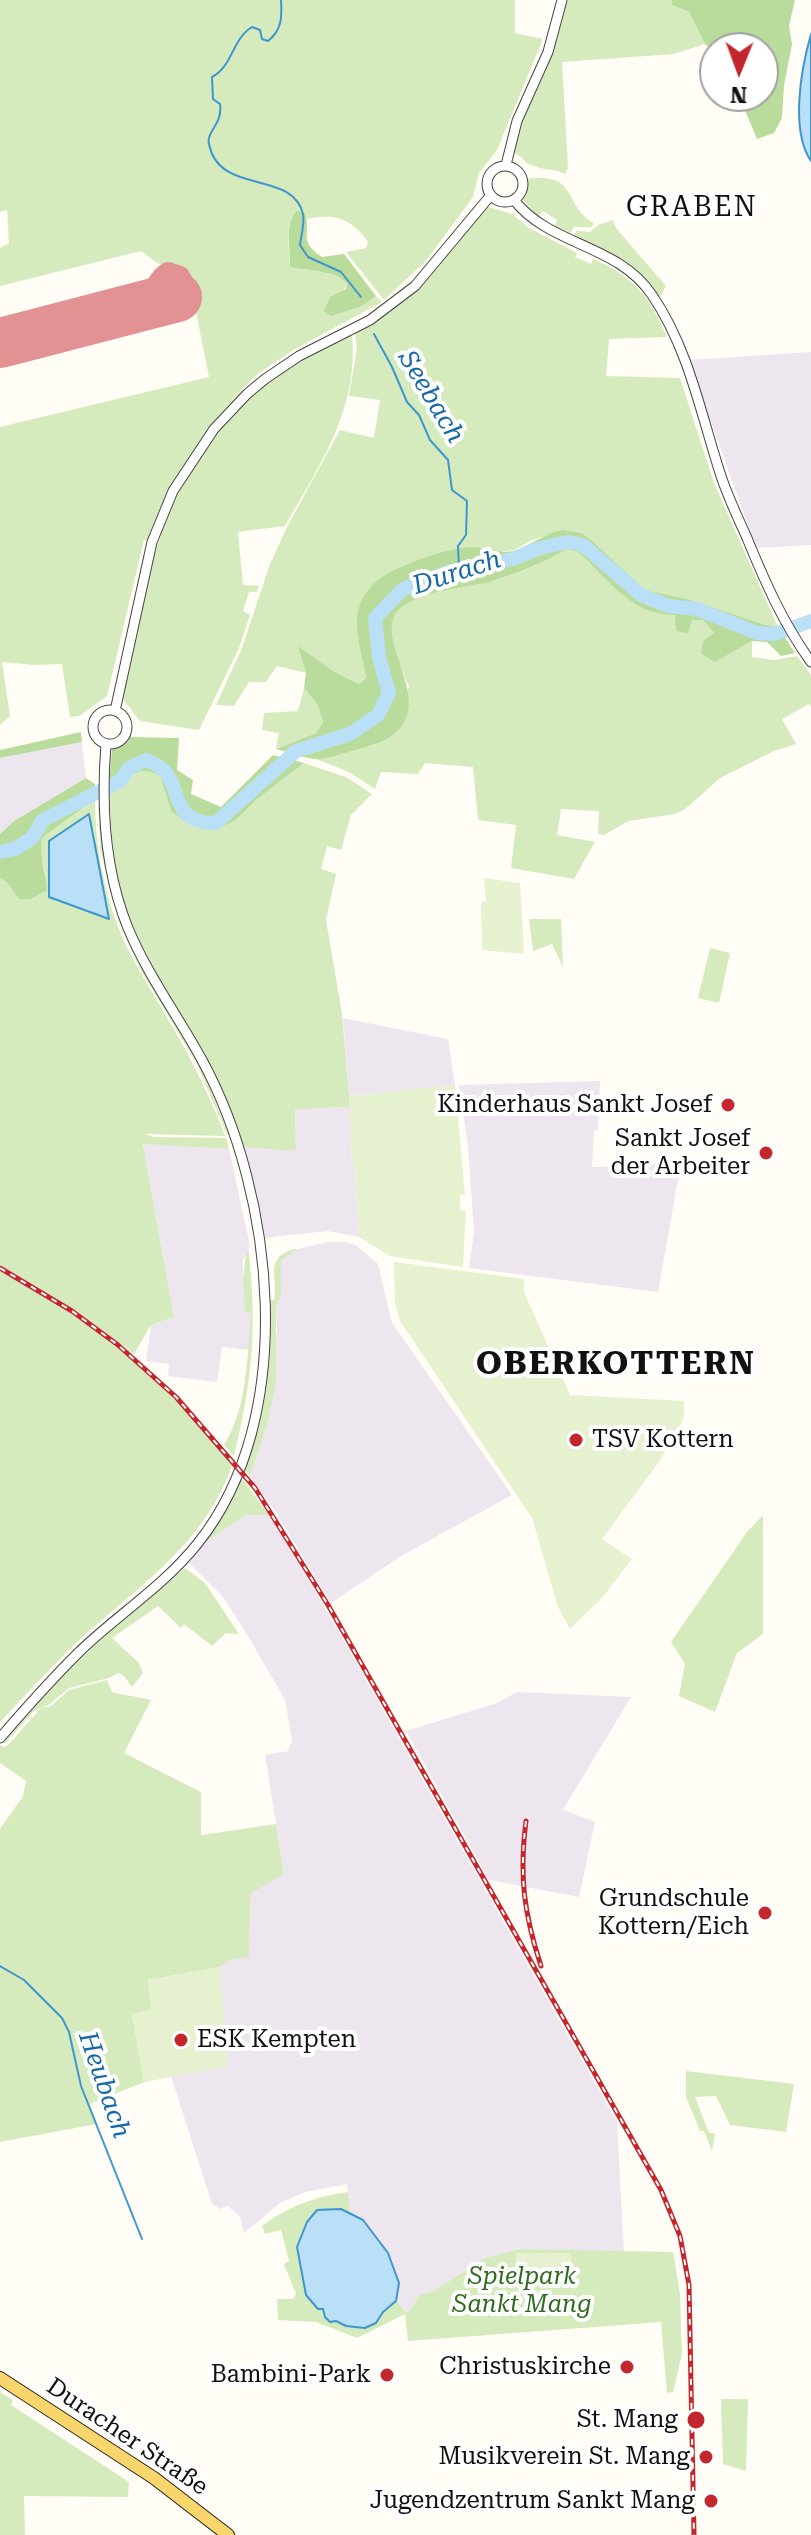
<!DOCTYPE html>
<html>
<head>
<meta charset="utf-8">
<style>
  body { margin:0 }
  #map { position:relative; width:811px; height:2535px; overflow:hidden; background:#fffdf5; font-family:"Roboto Serif",serif }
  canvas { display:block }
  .north { position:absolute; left:699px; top:32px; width:80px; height:80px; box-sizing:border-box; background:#fff; border:2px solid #a0a0a0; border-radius:50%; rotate:181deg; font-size:22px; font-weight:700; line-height:32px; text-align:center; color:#111 }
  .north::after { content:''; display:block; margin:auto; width:28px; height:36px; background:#c4262e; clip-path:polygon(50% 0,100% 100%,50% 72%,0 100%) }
</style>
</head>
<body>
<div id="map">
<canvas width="811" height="2535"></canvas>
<div class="north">N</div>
</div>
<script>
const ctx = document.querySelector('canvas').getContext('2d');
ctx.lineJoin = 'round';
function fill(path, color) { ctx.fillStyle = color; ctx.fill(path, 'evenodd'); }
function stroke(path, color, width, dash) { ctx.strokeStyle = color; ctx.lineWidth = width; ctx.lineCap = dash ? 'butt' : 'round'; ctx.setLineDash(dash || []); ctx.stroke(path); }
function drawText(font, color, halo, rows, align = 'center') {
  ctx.font = font + ' "Roboto Serif",serif'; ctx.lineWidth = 8; ctx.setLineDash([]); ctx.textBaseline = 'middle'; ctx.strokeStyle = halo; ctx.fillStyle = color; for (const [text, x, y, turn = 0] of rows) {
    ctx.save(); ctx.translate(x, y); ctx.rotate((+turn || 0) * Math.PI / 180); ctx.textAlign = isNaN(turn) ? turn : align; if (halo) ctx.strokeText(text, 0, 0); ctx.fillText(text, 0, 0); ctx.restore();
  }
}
fill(new Path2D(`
  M811,352V545L756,548L689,360Z
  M82,742L86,778L14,821L0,834V758Z
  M343,1018L448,1039L455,1085L349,1096Z
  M600,1081L598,1129L594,1132L592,1167L681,1163L658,1292L469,1268L474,1232L468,1147L459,1085Z
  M350,1107L352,1165L355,1166L359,1237L328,1231L263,1238L242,1147L296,1151L295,1108Z
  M143,1143L229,1149L249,1241V1254H246L243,1260V1279L246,1312H251L249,1350L222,1347L217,1382L168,1376L169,1364L146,1361L151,1325L174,1317Z
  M328,1242H345L357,1246L378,1264L392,1323L512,1495L401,1556L331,1603L275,1511L250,1476L266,1429L277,1329L276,1308L281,1295V1261L297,1249Z
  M246,1515H269L324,1606L617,2122L624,2252L519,2249L485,2258L432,2292L419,2295L411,2309L405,2314L396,2301L399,2283L363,2220L350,2214L347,2184L305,2192L280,2203L244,2233L240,2217L228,2206L220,2209L212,2204L171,2076L227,2065L220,1967L230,1960L249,1956L251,1892L284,1873L265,1755L288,1751L292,1740L285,1700L245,1631L223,1597L189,1563L203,1544Z
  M517,1692L631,1697L563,1810L595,1822L579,1897L489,1880L406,1731L497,1703Z`), '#eee6ef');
fill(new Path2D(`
  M0,0H515V33L543,39L497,150L479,173L473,197L425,262L384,300L346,252L366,248L368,242C352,218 333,213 307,219L305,213L297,210C283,225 290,248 290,267C309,270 332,271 347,283L332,316L362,306L376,296L382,302L295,349L259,373L209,421L242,390L244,392C195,443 175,476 150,541L144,540L107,696L79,716L70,717L62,664L33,665L2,662L10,716L0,725V427L209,377L188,272L157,263L141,251L0,286V248L9,243L7,210L0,212Z
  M568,0H672V5L689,12L705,44L674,54L562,62L568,168L565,174C553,168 541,170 531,165C524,162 522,156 514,153L521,123L549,61Z
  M527,179C580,172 562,206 594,223L592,227H574L571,233L555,226L557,220L543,211L538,217L522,199Z
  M485,206L512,214L529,228L577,253L575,257L591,264L593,259C635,277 649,296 667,337L609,339L606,376L680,378L714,483L778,627L763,624L688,599L645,590L582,533L564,530L532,540L514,550L497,552L471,547L358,634L366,678L360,684L333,671L299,647L306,673L277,666L266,682H249L234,706L216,705L242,648L270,564L287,527L340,430L374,438L380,400L349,396L357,348L355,333L391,310L418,289Z
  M613,220L616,228L666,286L660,297C634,264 612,252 574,235L576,231L590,232L598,225Z
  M352,334C359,409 320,464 285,526L238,532L243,585L259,586L257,592H249L243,611L250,615L239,648L199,730L140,721L122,698C147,576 162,464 267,382C293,362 323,348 352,334Z
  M567,548L578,552L593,565L675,615L703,620L714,633L701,654L715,661L752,641V657L774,660L797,656L811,675V707L809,704L782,719L796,744L774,751L720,778L684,810L675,814L628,821L604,835L598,834L599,811L561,809L557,835L595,842L574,879L511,868L516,825L478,820L473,767L425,763L418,774L381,772L375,789L349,772L316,759L375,745L409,687C402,668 386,640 392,621C402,591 461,588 487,582C514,576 543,563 567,548Z
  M304,688L317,704L323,722L316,733L276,749L279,733L262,730L264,713L298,711Z
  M304,763L346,777L372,794L351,815L341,850L327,846L321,869L336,874L326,920L342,1014L350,1107L295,1109L296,1151L242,1147C231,1116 221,1085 205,1056C181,1013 152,972 133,927C114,883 111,835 109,788H119C133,771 139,766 160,776L171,811L236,820L256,800Z
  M95,799C95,843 102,883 117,924C130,959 151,989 169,1021C191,1058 210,1096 225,1136L145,1134L154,1137L226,1138L229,1149L143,1144L174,1317L151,1325L134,1354L73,1308L0,1265V878L7,882L46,875L40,849L42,838Z
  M98,799L102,844L113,893L199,1062L229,1135H227L197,1064L140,969L120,925L100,849Z
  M529,919H561L563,967L552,944L533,951Z
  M710,948L730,953L719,1003L698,998Z
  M294,1249H297L281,1261V1295L276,1308V1383L266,1429L250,1476L243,1467L256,1428L269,1300H274C279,1277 263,1258 294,1249Z
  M246,1254H249C257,1332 252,1380 234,1456L224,1445C248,1406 247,1357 251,1313L245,1312L243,1279Z
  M0,1271C89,1317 171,1386 232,1465C205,1546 131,1591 72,1647C47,1671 24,1697 0,1722Z
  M241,1477L269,1515H246L203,1544L230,1501Z
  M763,1515V1634L737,1653L715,1712L679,1696L685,1664L671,1642L747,1532Z
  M185,1568L205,1583L239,1634L226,1633L212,1646L184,1624L181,1628L158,1606L112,1638L139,1663L143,1673L132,1687L124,1676L118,1673L109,1678L69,1688L50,1704L34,1711L6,1743H1L81,1655Z
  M107,1680L112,1692C125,1696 137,1696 151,1700L124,1753L201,1792V1835L276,1824L284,1874L251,1893L249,1957L230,1960L220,1967L148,1980L152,2010L132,2014L144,2082L90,2104L97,2124L0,2142V1829L23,1796L26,1781L0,1763V1745L4,1747L8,1745L41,1708L51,1706L69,1690Z
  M686,2071L794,2084L786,2132L730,2125L716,2096L695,2097L709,2133H715L712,2151L704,2131H700L686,2097Z
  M348,2192L350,2214L341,2209L307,2222L297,2247L306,2294L318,2309H323L346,2326L376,2323L383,2312L396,2301L406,2313L411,2309L419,2295L432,2292L485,2258L519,2249L673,2252L680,2294L682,2354L673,2392L667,2393L661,2322L408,2341L405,2314L357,2338L316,2322L278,2320L277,2299H293L296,2294L284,2264L289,2261L281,2230L265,2234L262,2226C289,2206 314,2197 348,2192Z
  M0,2392L13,2400L11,2405L129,2482L128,2497L24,2496L25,2535H0Z
  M721,2399H748L746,2471L723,2464Z`), '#d5ebbd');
fill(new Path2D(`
  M672,0H795L789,26L792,44L784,85L782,118L774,133L757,139L739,96H763V48H715V52L705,44L689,12L672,5Z
  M297,210L305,213C312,235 297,240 322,257L344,254L376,296L362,306L332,316L324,311L330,297L346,289L347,283C333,270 309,271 290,267C291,247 283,226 297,210Z
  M564,530L582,533L592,541L645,590L688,599L763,624L778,627L795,653L781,656L767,642L752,641L715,662L701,654L703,641L714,633L703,620H692L688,633L676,631L675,615C631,616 608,578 578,552L567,549C543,563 516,574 489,582C459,589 428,589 402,607C360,638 467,724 359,749C346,752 331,758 318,759C305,759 289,752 276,749L316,733L323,722L317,704L304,688L306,673L298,646L333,671L359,684L366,678C363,657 354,632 358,611C360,600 369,587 378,580C396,566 447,548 470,547C484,546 498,554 513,551C531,546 543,533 564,530Z
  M81,732L82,742L0,758V750Z
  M129,737L179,738L177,770L193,780L191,794L221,807L273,755L304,763L256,800L236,820L219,828L203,829L189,824L171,811L160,776C139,766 133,772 119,788H109L112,747L124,742Z
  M86,778L95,784V799L42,838C39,855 46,872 47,890L30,899H19L7,882L0,878V834L14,821Z`), '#b9dc9c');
fill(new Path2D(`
  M484,878L520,883L524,954L482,950L481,902L486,901Z
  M455,1085L465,1195H460V1210L466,1211L463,1267L390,1256L359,1237L355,1166H352L349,1096Z
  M394,1262L524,1279V1292L570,1395L684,1401V1418L659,1462L602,1539L632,1559L602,1598L570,1629L558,1607L532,1518L400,1321L395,1303Z
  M220,1967L228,2066L144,2082L132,2014L152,2010L148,1980Z
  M516,2253H571V2280H516Z`), '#e6f2cf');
const water = new Path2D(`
  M811,34V161C790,130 801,69 811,34Z
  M89,814L109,919L49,897V841Z
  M341,2209L363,2220L388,2253L399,2283L396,2301L383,2312L376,2323L365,2328L346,2326L336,2321L330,2322L325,2317L323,2309H318L306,2295L297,2247L307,2222L317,2210Z`);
fill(water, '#b9e0f7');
stroke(water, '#3f96cf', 2);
stroke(new Path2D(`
  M281,0C282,17 282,30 268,41L262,39L260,30L252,27C232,39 233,66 212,77L213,99L220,104C223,125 206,131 209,144C219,196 292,169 303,214C305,223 301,236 300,245L308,257L341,272L361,297
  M374,334L392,367L407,402L419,415L430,440L448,460L452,490L467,501L466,535L458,546L459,569
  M0,1966L24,1980L62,2018L69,2032L81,2086L142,2239`), '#3f96cf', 2);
stroke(new Path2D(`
  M0,852L15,849L32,838L43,820L120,781L129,768L146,760C191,774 160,823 216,823L296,751L350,734L378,715L389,693L379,657L375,618L403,589L451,571L513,559L540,548L568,542L583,545L641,595L668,606L697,609L757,633L775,634L811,621`), '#b9e0f7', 14);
stroke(new Path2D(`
  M0,351L173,303L185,295L186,287L180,276L168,272C157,278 152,295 143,306`), '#e29292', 20);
stroke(new Path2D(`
  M0,343L177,297`), '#e29292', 50);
const minor = new Path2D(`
  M506,165L517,121L548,52L562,0
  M487 184a18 18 0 1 1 36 0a18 18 0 1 1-36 0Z
  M514,200C550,246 618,244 652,295C689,349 701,415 721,476C728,497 738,518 747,538C765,582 783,623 811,662
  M93 727a17 17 0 1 1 34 0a17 17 0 1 1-34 0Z
  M115,711L152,542L173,491L214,429L247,394L265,379L299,356L370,320L415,286L491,195
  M0,1738C25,1709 51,1680 78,1653C117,1615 164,1586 198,1543C299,1417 275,1194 202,1060C178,1016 147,974 128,928C104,869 101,806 106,744`);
const major = new Path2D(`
  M0,2378L154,2478L228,2535`);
stroke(minor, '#444', 11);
stroke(major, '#222', 14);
stroke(minor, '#fff', 9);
stroke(major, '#f9d66b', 12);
const rail = new Path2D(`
  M0,1268L72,1311L118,1345L176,1397L255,1488L328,1605L661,2190L680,2236L689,2285L694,2535
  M526,1821C519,1876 524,1914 541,1966`);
stroke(rail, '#c4262e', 5);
stroke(rail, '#fff', 2, [6]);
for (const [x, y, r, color] of [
  [728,1105,8,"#c4262e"],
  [766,1153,8,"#c4262e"],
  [576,1440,8,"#c4262e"],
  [765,1913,8,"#c4262e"],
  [181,2040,8,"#c4262e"],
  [627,2367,8,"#c4262e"],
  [387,2375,8,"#c4262e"],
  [696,2420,10,"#c4262e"],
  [706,2457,8,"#c4262e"],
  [711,2501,8,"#c4262e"]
]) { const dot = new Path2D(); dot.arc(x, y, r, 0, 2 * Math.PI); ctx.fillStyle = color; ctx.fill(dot); stroke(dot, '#fff', 3); }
drawText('24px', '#111', '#fff', [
  ["Kinderhaus Sankt Josef",712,1105],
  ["Sankt Josef",750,1139],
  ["der Arbeiter",750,1167],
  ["TSV Kottern",592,1440,"left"],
  ["Grundschule",749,1899],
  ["Kottern/Eich",749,1927],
  ["ESK Kempten",197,2040,"left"],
  ["Christuskirche",611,2367],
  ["Bambini-Park",371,2375],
  ["St. Mang",678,2420],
  ["Musikverein St. Mang",690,2457],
  ["Jugendzentrum Sankt Mang",695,2501]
], 'right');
drawText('italic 24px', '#2f6b1f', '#fff', [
  ["Spielpark",522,2277],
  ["Sankt Mang",522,2305]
]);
drawText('24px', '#111', '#fff', [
  ["Duracher Straße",127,2437,34]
]);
drawText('italic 26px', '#1768a6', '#fff', [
  ["Seebach",431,397,59],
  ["Durach",457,573,-18],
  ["Heubach",104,2085,71]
]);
ctx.letterSpacing = '2px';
drawText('28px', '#111', '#fff', [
  ["GRABEN",692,208]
]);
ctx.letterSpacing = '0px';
ctx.letterSpacing = '2px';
drawText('bold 32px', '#111', '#fff', [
  ["OBERKOTTERN",616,1365]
]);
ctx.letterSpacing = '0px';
</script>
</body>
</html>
